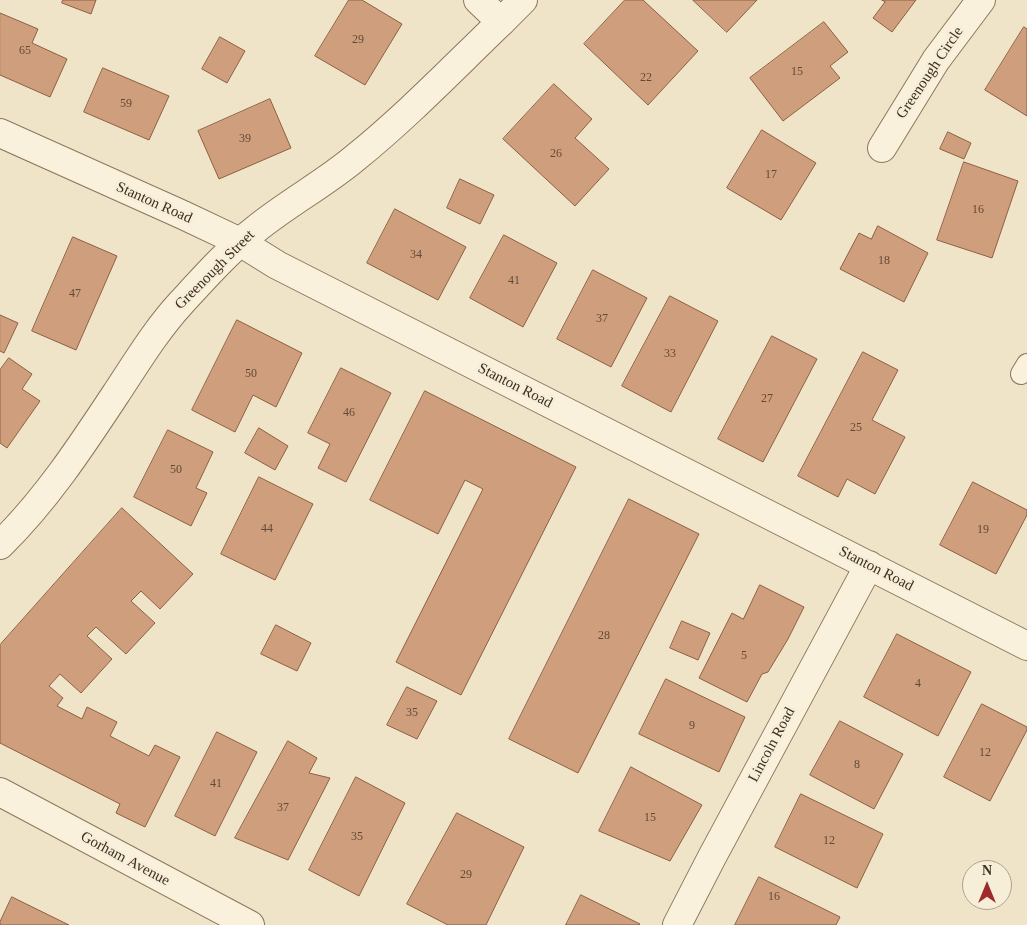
<!DOCTYPE html>
<html>
<head>
<meta charset="utf-8">
<style>
  body { margin:0 }
  #map { position:relative; width:1027px; height:925px; overflow:hidden; background:#f0e4c8; font-family:"Times New Roman",serif }
  canvas { display:block }
  .north { position:absolute; left:962px; top:860px; width:50px; height:50px; box-sizing:border-box; background:#f7eed8; border:1px solid #ada18e; border-radius:50%; rotate:0deg; font-size:14px; font-weight:700; line-height:20px; text-align:center; color:#3d2e20 }
  .north::after { content:''; display:block; margin:auto; width:18px; height:22px; background:#9e2a2b; clip-path:polygon(50% 0,100% 100%,50% 72%,0 100%) }
</style>
</head>
<body>
<div id="map">
<canvas width="1027" height="925"></canvas>
<div class="north">N</div>
</div>
<script>
const ctx = document.querySelector('canvas').getContext('2d');
ctx.lineJoin = 'round';
function fill(path, color) { ctx.fillStyle = color; ctx.fill(path, 'evenodd'); }
function stroke(path, color, width, dash) { ctx.strokeStyle = color; ctx.lineWidth = width; ctx.lineCap = dash ? 'butt' : 'round'; ctx.setLineDash(dash || []); ctx.stroke(path); }
function drawText(font, color, halo, rows, align = 'center') {
  ctx.font = font + ' "Times New Roman",serif'; ctx.lineWidth = 5; ctx.setLineDash([]); ctx.textBaseline = 'middle'; ctx.strokeStyle = halo; ctx.fillStyle = color; for (const [text, x, y, turn = 0] of rows) {
    ctx.save(); ctx.translate(x, y); ctx.rotate((+turn || 0) * Math.PI / 180); ctx.textAlign = isNaN(turn) ? turn : align; if (halo) ctx.strokeText(text, 0, 0); ctx.fillText(text, 0, 0); ctx.restore();
  }
}
const building = new Path2D(`
  M63,0H96L91,14L62,3Z
  M349,0H362L402,24L365,85L315,56Z
  M625,0H643L698,51L648,105L584,44Z
  M693,0H757L727,32Z
  M882,0H916L892,32L873,18L885,2Z
  M0,13L38,29L32,43L67,59L50,97L0,75Z
  M824,22L848,52L830,66L840,78L783,121L750,78Z
  M1024,27L1027,29V116L985,90Z
  M220,37L245,51L227,83L202,69Z
  M103,68L169,96L149,140L84,112Z
  M554,84L592,119L575,138L609,169L575,206L503,139Z
  M270,99L291,148L219,179L198,131Z
  M762,130L816,163L781,220L727,188Z
  M948,132L971,143L964,159L940,149Z
  M964,162L1018,181L992,258L937,240Z
  M460,179L494,195L480,224L447,208Z
  M395,209L466,247L438,300L367,263Z
  M878,226L928,253L904,302L840,269L859,233L871,239Z
  M504,235L557,263L523,327L470,298Z
  M73,237L117,256L76,350L32,331Z
  M593,270L647,298L611,367L557,339Z
  M670,296L718,321L671,412L622,386Z
  M0,315L18,323L4,353L0,351Z
  M237,320L302,353L276,407L253,395L235,432L192,410Z
  M772,336L817,359L763,462L718,439Z
  M863,352L898,370L872,420L905,437L875,494L847,479L838,497L798,476Z
  M9,358L32,374L22,389L40,401L7,448L0,443V370Z
  M341,368L391,393L346,482L318,468L330,444L308,433Z
  M425,391L576,467L461,695L396,662L483,489L465,480L438,534L370,500Z
  M259,428L288,446L275,470L245,453Z
  M168,430L213,452L196,488L207,493L191,526L134,497Z
  M259,477L313,504L275,580L221,554Z
  M973,482L1027,510V515L996,574L940,545Z
  M629,499L699,534L578,773L509,739Z
  M122,508L193,574L160,609L141,591L131,601L155,623L126,654L96,627L87,636L112,659L81,693L60,674L49,686L63,698L57,706L82,719L87,707L117,722L110,736L149,756L155,745L180,757L145,827L116,813L120,804L0,743V645Z
  M760,585L804,607L788,639L768,672L762,674L747,702L699,678L732,613L743,619Z
  M682,621L710,633L698,660L670,648Z
  M276,625L311,643L297,671L261,654Z
  M897,634L971,672L938,736L864,697Z
  M666,679L745,717L719,772L639,734Z
  M407,687L437,701L417,739L387,725Z
  M982,704L1027,727V730L990,801L944,777Z
  M840,721L903,754L874,809L810,775Z
  M217,732L257,752L215,836L175,816Z
  M288,741L317,758L309,773L330,778L288,860L235,838Z
  M631,767L702,805L670,861L599,831Z
  M356,777L405,803L359,896L309,870Z
  M801,794L883,834L857,888L775,847Z
  M457,813L524,847L486,925H448L407,904Z
  M759,877L840,917L836,925H735Z
  M581,895L640,924L639,925H566Z
  M12,897L69,925H0V922Z`);
fill(building, '#cf9f7d');
stroke(building, '#8d5f41', 1);
const service = new Path2D(`
  M1021,374L1027,364`);
const minor = new Path2D(`
  M0,133L183,215L240,242L277,265L1027,646
  M882,148L936,60L981,0
  M0,545C48,498 84,442 121,386C140,357 158,328 181,303C205,277 229,250 256,229C288,203 324,184 355,158C407,116 453,68 501,22
  M0,792L250,925
  M677,925L712,857L869,565`);
const tertiary = new Path2D(`
  M478,0L501,22L523,0`);
stroke(service, '#8d765c', 22);
stroke(minor, '#8d765c', 30);
stroke(tertiary, '#8d765c', 30);
stroke(service, '#faf1dc', 20);
stroke(minor, '#faf1dc', 28);
stroke(tertiary, '#faf1dc', 28);
drawText('12px', '#624a37', null, [
  ["29",358,40],
  ["65",25,51],
  ["15",797,72],
  ["22",646,78],
  ["59",126,104],
  ["39",245,139],
  ["26",556,154],
  ["17",771,175],
  ["16",978,210],
  ["34",416,255],
  ["18",884,261],
  ["41",514,281],
  ["47",75,294],
  ["37",602,319],
  ["33",670,354],
  ["50",251,374],
  ["27",767,399],
  ["46",349,413],
  ["25",856,428],
  ["50",176,470],
  ["44",267,529],
  ["19",983,530],
  ["28",604,636],
  ["5",744,656],
  ["4",918,684],
  ["35",412,713],
  ["9",692,726],
  ["12",985,753],
  ["8",857,765],
  ["41",216,784],
  ["37",283,808],
  ["15",650,818],
  ["35",357,837],
  ["12",829,841],
  ["29",466,875],
  ["16",774,897]
]);
drawText('15px', '#3d2e20', '#f7eed8', [
  ["Greenough Circle",930,73,-56],
  ["Stanton Road",154,203,24],
  ["Greenough Street",215,270,-45],
  ["Stanton Road",515,386,27],
  ["Stanton Road",876,569,27],
  ["Lincoln Road",772,745,-62],
  ["Gorham Avenue",125,859,28]
]);
</script>
</body>
</html>
